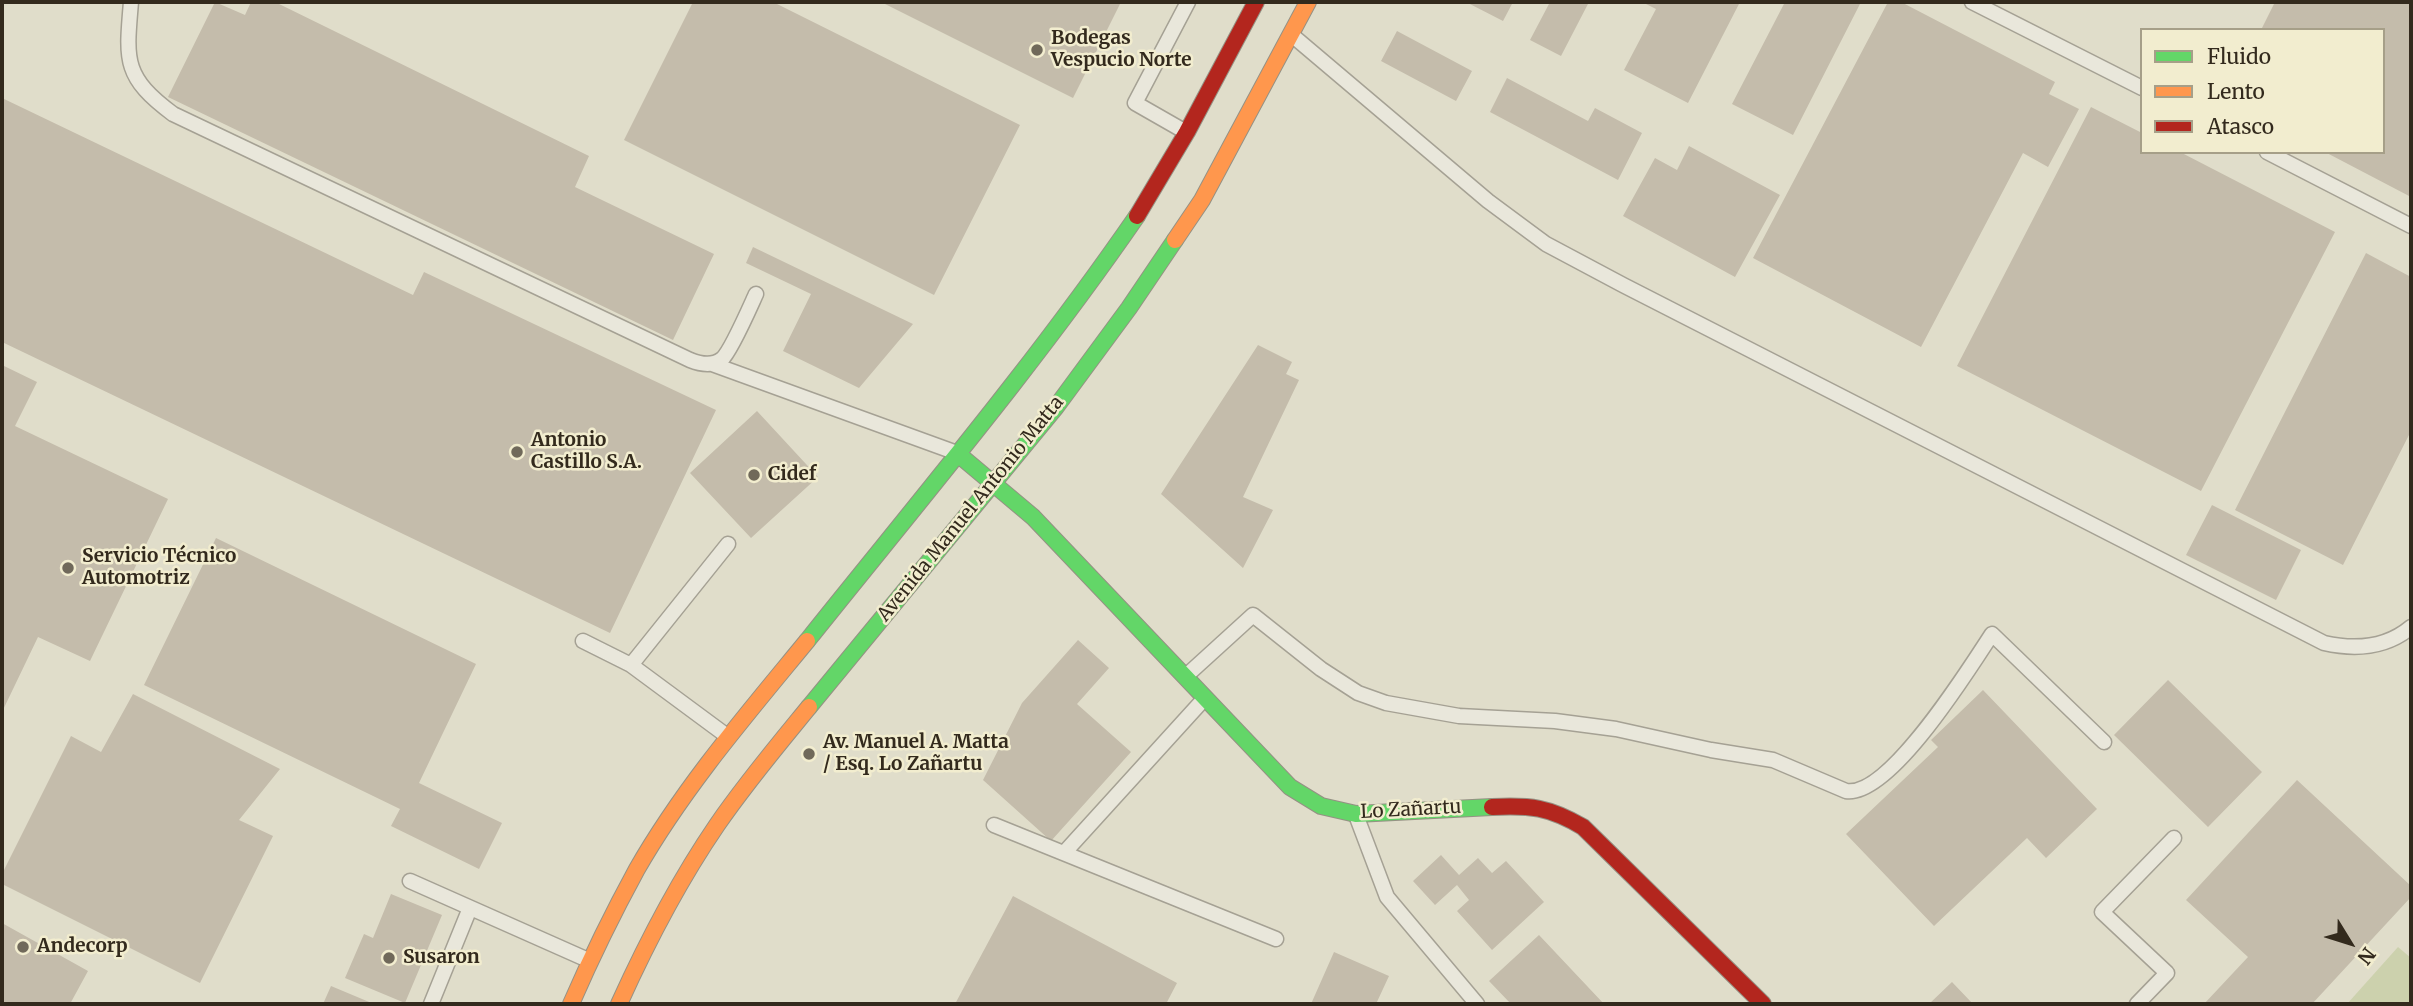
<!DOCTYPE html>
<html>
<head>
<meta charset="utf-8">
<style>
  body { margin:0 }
  #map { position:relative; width:2413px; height:1006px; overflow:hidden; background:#e0ddca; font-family:Merriweather,serif }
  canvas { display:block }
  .frame { position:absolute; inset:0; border:4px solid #332a1d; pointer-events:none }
  .legend { position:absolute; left:2140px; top:28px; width:245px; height:126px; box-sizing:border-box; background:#f2edcf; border:2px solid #a69f88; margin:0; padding:9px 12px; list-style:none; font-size:21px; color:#332a1d }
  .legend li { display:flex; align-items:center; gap:14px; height:35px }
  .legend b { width:35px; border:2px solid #a69f88 }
  .north { position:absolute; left:2315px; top:908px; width:70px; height:70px; -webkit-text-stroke:5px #f2edcf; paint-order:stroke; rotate:128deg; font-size:19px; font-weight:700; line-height:28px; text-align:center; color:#332a1d }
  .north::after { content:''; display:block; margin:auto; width:24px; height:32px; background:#332a1d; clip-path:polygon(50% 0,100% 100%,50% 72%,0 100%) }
</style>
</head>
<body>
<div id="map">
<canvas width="2413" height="1006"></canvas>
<div class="frame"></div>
<ul class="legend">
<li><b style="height:9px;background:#63d668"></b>Fluido</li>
<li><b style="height:9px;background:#ff974d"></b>Lento</li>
<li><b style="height:9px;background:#b3261e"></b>Atasco</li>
</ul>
<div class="north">N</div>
</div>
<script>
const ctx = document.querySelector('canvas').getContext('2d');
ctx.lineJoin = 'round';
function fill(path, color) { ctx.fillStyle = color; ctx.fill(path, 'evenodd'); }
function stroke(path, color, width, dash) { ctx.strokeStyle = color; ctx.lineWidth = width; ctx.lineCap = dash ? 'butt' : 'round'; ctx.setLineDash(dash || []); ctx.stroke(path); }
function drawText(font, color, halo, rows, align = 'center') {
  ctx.font = font + ' Merriweather,serif'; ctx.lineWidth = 5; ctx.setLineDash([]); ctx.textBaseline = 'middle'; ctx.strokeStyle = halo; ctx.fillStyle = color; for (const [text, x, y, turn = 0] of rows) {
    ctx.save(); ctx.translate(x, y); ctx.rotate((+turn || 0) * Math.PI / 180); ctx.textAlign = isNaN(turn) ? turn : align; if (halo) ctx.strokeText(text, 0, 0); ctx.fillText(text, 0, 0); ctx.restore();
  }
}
fill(new Path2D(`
  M2398,947L2411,958V1004H2347Z`), '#ccd1ad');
fill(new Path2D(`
  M215,2L245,15L251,2H275L589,156L575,187L714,254L673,340L168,97Z
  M693,2H773L1020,125L934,295L624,140Z
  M881,2H1121L1073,98Z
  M1466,2H1513L1503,21Z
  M1550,2H1589L1561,56L1530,40Z
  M1642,2H1740L1688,103L1624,70L1656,9Z
  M1785,2H1861L1793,135L1732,104Z
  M1888,2H1901L2055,82L2049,94L2079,109L2048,167L2023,153L1921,347L1753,258Z
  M2275,2H2411V197L2325,152H2383V30H2261Z
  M1397,31L1472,71L1456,101L1381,61Z
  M1507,78L1588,121L1595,108L1642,133L1618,180L1490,112Z
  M2,98L413,295L424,272L716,410L610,633L2,342Z
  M2091,107L2142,133V152H2180L2335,232L2201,491L1957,366Z
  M1689,146L1780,195L1735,277L1623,216L1655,158L1677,170Z
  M753,247L913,324L859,388L783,351L811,294L746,263Z
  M2366,253L2411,277V431L2343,565L2235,510Z
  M1258,345L1292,362L1286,374L1299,380L1243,497L1273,510L1243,568L1161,494Z
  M2,365L37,382L15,426L168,499L90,661L38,637L2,712Z
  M757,411L818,477L751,538L690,473Z
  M2212,505L2301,550L2276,600L2186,555Z
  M216,538L476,664L419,783L502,823L479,869L391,826L400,809L144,685Z
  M1078,640L1109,668L1077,704L1131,752L1051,841L983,780L1022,703Z
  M2168,680L2262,772L2208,827L2114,735Z
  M1983,690L2097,809L2046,858L2027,838L1934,926L1846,834L1938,747L1931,740Z
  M133,694L280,769L239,820L273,836L200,983L2,884V874L71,736L101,752Z
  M2297,780L2411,886V897L2312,1004H2204L2248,957L2186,900Z
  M1441,855L1459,875L1478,858L1492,873L1506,861L1544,902L1492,950L1457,911L1469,900L1457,885L1435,905L1413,881Z
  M391,894L442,915L405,1003L345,978L364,934L373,938Z
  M1013,896L1177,983L1166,1004H955Z
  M2,923L88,971L70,1004H2Z
  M1539,935L1604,1004H1511L1489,981Z
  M1334,952L1389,976L1376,1004H1311Z
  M1952,982L1973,1004H1929Z
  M331,986L374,1004H323Z`), '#c4bcab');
const lane = new Path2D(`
  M131,2C126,60 123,77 173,114L690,360C700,364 712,367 722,359C731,351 750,307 756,294
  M1972,2L2142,88
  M1293,36L1488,201L1546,244L1623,285L2324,643C2355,650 2386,648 2411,627
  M1184,131L1135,103L1188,2
  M2267,152L2411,226
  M712,364L957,453
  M583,641L631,665L727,736
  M631,665L728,544
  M1186,676L1253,615L1321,669L1358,693L1386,703L1459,716L1555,721L1616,729L1711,750L1773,760L1846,791C1889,798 1969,669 1992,634L2104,742
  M1356,815L1387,897L1477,1004
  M994,825L1276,939
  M1064,853L1204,699
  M410,881L588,960
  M431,1004L470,908
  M2137,1004L2167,973L2102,912L2174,838`);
const fast = new Path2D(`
  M958,454L1033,517L1290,787L1321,806L1356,814L1492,807
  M807,641C919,501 1035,364 1137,216
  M809,707L1056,407L1129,308L1175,240`);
const slow = new Path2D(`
  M1175,240L1202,200L1308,2
  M571,1004C591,958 613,913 637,869C684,787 747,714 807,641
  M619,1004C647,942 678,882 717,825C745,784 777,746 809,707`);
const jam = new Path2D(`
  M1137,216L1187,132L1256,2
  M1492,807C1530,805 1549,807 1583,827L1763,1004`);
stroke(lane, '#a5a194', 17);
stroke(fast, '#959184', 18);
stroke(slow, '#959184', 18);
stroke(jam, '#959184', 18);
stroke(lane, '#e9e7db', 14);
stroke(fast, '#63d668', 16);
stroke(slow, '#ff974d', 16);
stroke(jam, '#b3261e', 16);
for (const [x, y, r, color] of [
  [1037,50,7,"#70695a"],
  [517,452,7,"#70695a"],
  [754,475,7,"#70695a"],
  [68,568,7,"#70695a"],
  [809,754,7,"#70695a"],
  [23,947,7,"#70695a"],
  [389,958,7,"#70695a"]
]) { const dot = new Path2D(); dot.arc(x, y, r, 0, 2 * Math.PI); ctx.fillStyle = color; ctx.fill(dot); stroke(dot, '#f2edcf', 2.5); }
drawText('bold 19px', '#332a1d', '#f2edcf', [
  ["Bodegas",1051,39],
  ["Vespucio Norte",1051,61],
  ["Antonio",531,441],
  ["Castillo S.A.",531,463],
  ["Cidef",768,475],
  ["Servicio Técnico",82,557],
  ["Automotriz",82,579],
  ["Av. Manuel A. Matta",823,743],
  ["/ Esq. Lo Zañartu",823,765],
  ["Andecorp",37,947],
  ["Susaron",403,958]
], 'left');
drawText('19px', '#332a1d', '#f2edcf', [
  ["Avenida Manuel Antonio Matta",971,509,-51],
  ["Lo Zañartu",1411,810,-3]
]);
</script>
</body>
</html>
